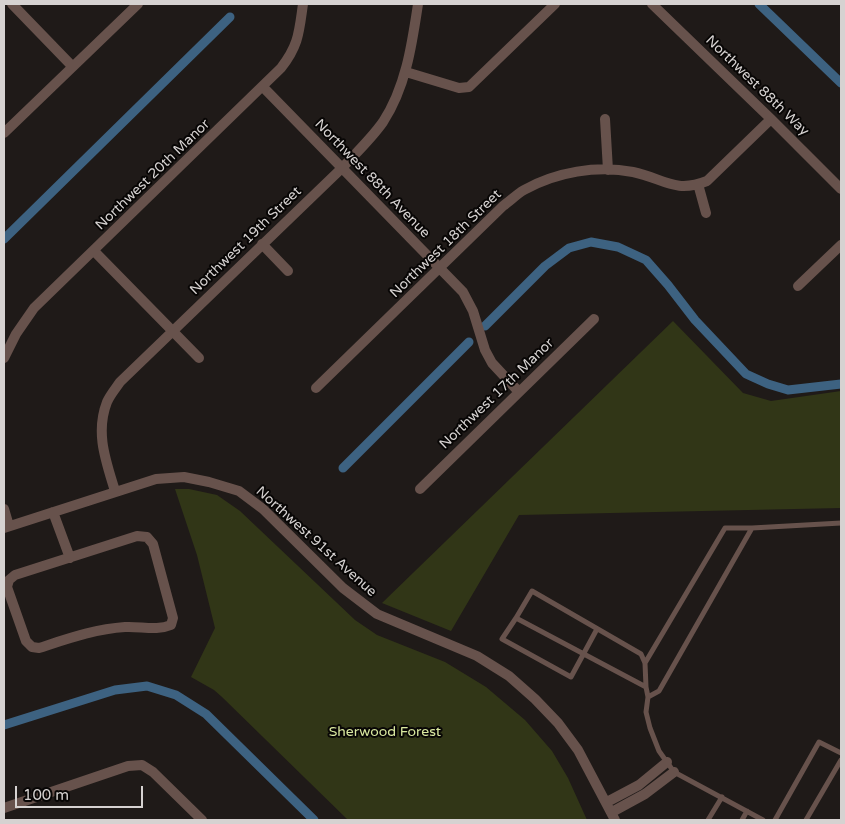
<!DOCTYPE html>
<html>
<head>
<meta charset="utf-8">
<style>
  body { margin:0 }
  #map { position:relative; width:845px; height:824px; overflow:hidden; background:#1f1a18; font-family:"Varela Round",sans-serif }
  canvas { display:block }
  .frame { position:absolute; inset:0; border:5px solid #d6d2d1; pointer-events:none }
  .scale { position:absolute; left:15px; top:786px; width:128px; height:22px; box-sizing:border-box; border:2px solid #d6d2d1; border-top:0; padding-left:6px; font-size:15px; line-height:18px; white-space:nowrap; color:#d6d2d1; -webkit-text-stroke:4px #080605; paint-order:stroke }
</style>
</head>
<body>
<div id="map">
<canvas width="845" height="824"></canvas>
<div class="frame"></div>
<div class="scale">100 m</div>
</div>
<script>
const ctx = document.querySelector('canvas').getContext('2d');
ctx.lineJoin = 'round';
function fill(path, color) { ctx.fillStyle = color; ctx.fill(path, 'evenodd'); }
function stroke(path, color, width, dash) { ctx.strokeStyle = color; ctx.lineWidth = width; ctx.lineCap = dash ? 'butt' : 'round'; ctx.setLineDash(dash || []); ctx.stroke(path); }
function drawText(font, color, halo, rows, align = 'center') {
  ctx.font = font + ' "Varela Round",sans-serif'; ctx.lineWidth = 4; ctx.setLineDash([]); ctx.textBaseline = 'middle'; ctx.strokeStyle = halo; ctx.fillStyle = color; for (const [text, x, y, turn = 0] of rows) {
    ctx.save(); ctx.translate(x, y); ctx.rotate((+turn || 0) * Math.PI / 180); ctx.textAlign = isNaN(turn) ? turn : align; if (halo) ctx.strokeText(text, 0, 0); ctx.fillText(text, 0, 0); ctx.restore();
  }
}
fill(new Path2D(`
  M673,321L743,393L771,401L841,391V508L519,515L451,631L382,603Z
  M175,489H189L217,495L240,511L355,620L377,635L445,662L486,687L525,720L552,751L568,778L587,820H348L222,697L214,690L191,677L215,628L197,555Z`), '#313617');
stroke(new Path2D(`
  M759,4L841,83
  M4,239L230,17
  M485,326L545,266L569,248L591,242L618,247L646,260L668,285L695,320L746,374L768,384L788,390L841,384
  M343,468L469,342
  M4,725L115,690L147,686L176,695L206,714L314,820`), '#3d6281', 9);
stroke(new Path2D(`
  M516,618L532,591L641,654L645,663L646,687
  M597,629L571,677L502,639L516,618L646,687L648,697L646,712L650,728L659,751L674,772L763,820
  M645,663L725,528H752L841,523
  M648,697L659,691L752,528
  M708,820L722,797
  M742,820L747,811
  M775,820L819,742L841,753
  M806,820L841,760`), '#67524c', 5);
stroke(new Path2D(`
  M12,4L72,66
  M652,4L771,119L841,189
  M406,72L459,88L469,87L555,4
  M263,87L463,292L473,311L485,350L492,363L519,392
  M605,119L608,170
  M4,133L138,4
  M698,184L706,213
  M262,244L288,271
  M94,251L199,358
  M798,286L841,245
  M4,358L16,334L34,308L281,68C299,45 299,32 303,4
  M316,388L503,206C510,201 517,194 524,190C556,172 597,165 633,172C663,178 674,194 707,181L771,119
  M420,489L594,319
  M115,491C106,461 95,433 107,402C110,395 116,388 120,382L342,168C356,153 371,139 383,122C406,87 412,44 418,4
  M4,509L9,526
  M53,512L70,558
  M4,528L156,479L184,477L209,482L239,491L263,509L343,588L377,614L477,656L509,676L535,699L558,723L578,750L615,820
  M137,536L147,537L153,544L173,618L171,625C157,631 140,626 125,627C95,629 67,639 39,648L32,647L26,641L7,587L9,580L15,575Z
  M607,802L639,785L667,762
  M4,808L128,766L142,765L153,772L202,820
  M612,812L645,794L674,772`), '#67524c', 10);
drawText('14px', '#d6d2d1', '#080605', [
  ["Northwest 88th Way",757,86,44],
  ["Northwest 20th Manor",153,175,-44],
  ["Northwest 88th Avenue",372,179,46],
  ["Northwest 19th Street",246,241,-44],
  ["Northwest 18th Street",446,244,-44],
  ["Northwest 17th Manor",497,394,-44],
  ["Northwest 91st Avenue",316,542,42]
]);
drawText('14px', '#dae9a0', '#080605', [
  ["Sherwood Forest",385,732]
]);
</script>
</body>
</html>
